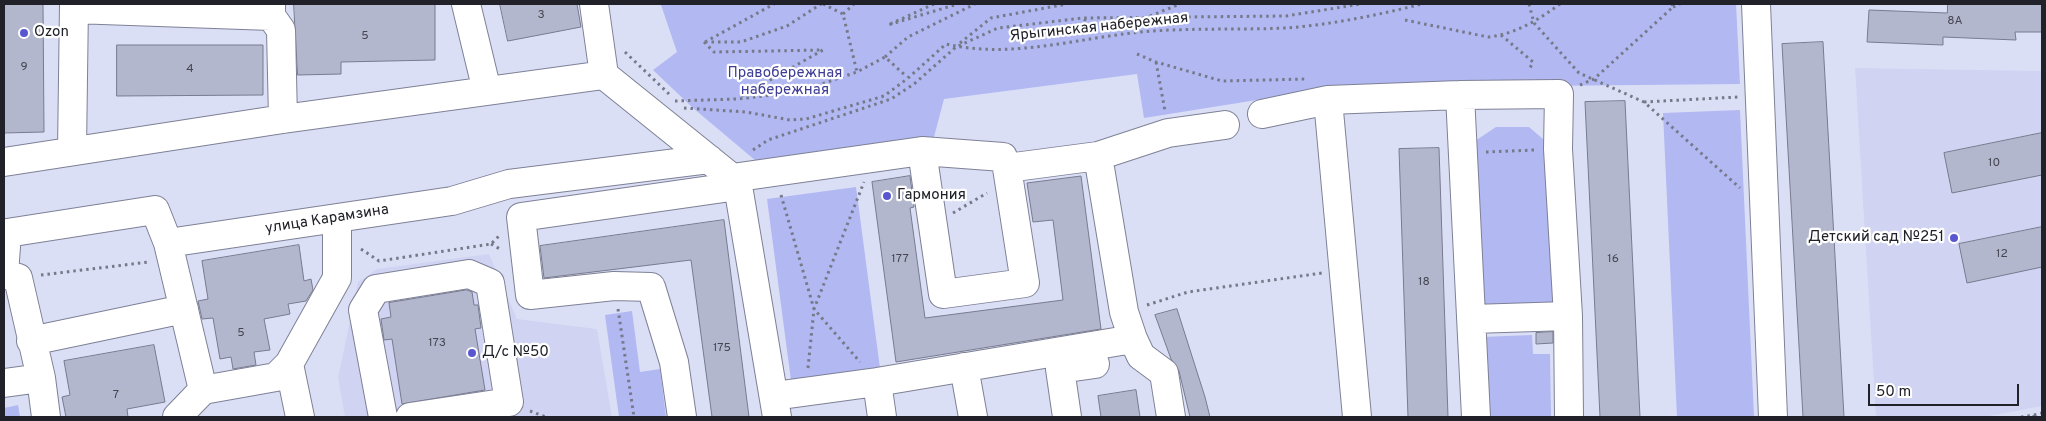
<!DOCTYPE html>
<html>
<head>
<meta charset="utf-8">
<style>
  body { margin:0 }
  #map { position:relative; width:2046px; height:421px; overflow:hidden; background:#dbdff6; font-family:Overpass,sans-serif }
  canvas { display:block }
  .frame { position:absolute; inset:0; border:5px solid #202129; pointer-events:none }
  .scale { position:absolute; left:1868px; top:384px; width:151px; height:22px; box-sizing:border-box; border:2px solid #202129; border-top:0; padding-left:6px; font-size:15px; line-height:18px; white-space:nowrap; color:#202129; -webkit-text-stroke:4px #fff; paint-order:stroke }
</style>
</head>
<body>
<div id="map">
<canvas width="2046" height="421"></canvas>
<div class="frame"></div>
<div class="scale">50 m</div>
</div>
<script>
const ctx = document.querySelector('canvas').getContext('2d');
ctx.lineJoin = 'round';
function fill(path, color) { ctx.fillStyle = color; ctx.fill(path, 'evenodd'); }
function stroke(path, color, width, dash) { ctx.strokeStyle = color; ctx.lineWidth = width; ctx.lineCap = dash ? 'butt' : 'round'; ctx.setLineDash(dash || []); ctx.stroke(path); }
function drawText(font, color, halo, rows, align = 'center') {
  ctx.font = font + ' Overpass,sans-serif'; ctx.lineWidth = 4.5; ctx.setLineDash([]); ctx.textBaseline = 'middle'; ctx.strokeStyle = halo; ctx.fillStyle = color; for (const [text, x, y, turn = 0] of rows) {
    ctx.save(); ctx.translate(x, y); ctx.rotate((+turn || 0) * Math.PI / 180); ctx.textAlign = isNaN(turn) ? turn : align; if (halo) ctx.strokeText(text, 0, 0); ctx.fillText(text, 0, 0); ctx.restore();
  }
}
fill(new Path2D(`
  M1855,68L2042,71V406L1984,417H1876Z
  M489,254L517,319L597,329L612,417H345L338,378L358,282L377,269Z`), '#d0d4f2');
fill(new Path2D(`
  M665,4H1736L1740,84L1332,88L1144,118L1137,74L944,99L934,137L762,166L693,108L653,70L677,52L661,5Z
  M1740,110L1754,417H1677L1663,113Z
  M1496,127H1529L1551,146L1557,303L1480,307L1472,143Z
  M856,187L881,376L792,388L767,199Z
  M632,311L640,372L660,369L666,417H619L605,315Z
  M1532,335L1533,354H1550L1551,417H1485L1482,337Z
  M18,405L20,417H4V408Z`), '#b1b8f2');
const building = new Path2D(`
  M4,4H43L44,132L4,133Z
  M294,4H435V60L341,62V74L298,75Z
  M500,4H577L581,27L508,41Z
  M1948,4H2042V32H2015L2016,40L1943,37V45L1867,42L1869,10L1947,13Z
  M1823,42L1844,417H1803L1782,44Z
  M117,45H263V95L117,96Z
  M1625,101L1640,417H1600L1585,102Z
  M2042,133V175L1952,193L1944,153Z
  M1439,148L1448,417H1408L1399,149Z
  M910,176L914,207L910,208L925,318L1063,300L1053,220L1033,222L1027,183L1081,176L1101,329L896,362L872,182Z
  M724,220L749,417H712L691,260L544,278L540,246Z
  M2042,227V267L1967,283L1959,244Z
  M299,245L304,281L311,279L313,290L306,301L288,304L290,314L264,319L270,350L254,352L256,365L233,369L231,357L220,359L213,318L202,319L198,301L208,299L202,261Z
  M467,290L472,292L474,305H478L481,328L475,329L485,390L402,404L392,339L384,340L381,319L391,317L389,303Z
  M1177,309L1205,397L1210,417H1190L1179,371L1171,359L1155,315Z
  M1553,332V343L1536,344V333Z
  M154,345L165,402L127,409L128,417H66L62,397L70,395L64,361Z
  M1136,390L1140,417H1101L1098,396Z`);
fill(building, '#b3b7cd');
stroke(building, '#787b8f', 1);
const minor = new Path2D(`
  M271,4V16L281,30L283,119
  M466,4L487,91
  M594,4L604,75L732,178L738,186L777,417
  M1756,4L1773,417
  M74,9L271,16
  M1328,100L1357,417
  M1262,114L1328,100L1460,95
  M72,151L74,4
  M922,151L1003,157L1007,168
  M1098,156L1168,133L1225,125
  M4,162L283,119L604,75
  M732,178L922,151L943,294L1025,283L1007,168L1098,156L1124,312L1133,339L877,382L774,396
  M168,243L203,390
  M4,274L7,233L155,210L168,243L452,201L509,184L709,159
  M1472,319L1568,316
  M1133,339L1141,356L1164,373L1171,417
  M31,341L184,309
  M289,364L300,417
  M964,367L973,417
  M41,378L46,417
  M877,382L882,417
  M4,383L41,378L18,278L4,274
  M177,417L203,390L276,377L289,364L337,278V219
  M383,417L363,310L376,289L469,274L490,283L509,402L410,417
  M682,417L674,362L651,287L614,286L530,295L521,217L738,186
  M1067,417L1060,369L1095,364
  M1476,417L1460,95L1559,94L1558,149L1568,316L1569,417`);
stroke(minor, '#7e8196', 30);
stroke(new Path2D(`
  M823,4L843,14L857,72
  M934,4L888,25L958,4
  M1529,4L1534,23L1579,73L1644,102L1740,188
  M1673,7L1680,4
  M843,14L854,4
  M1150,16L1180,4
  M1084,19L1097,28
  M1405,20L1488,37C1516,34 1538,20 1560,4
  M1501,35L1533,62L1529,70
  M704,42L714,52L823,50L740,97
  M705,42H741L787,26L821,4
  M705,42L774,4
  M960,43L991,18L1067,4
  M625,52L669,94
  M1137,54L1156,62L1222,81L1307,79
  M885,57L908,37L975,4
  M1156,62L1165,111
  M1580,85L1594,79L1673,7L1672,4
  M675,101L737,99L798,92L857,72L885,57L907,77
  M1644,102L1738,97
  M684,108L746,112L790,120L806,119L884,96L907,79L946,44C1014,60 1083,36 1152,31C1196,28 1240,30 1285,28C1330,25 1378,15 1422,4
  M753,150L768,140L891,99L914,84L956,47L998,28L1083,18L1286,16L1361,4
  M1486,152L1534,150
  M781,195L814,309L860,362
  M953,213L987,193
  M491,244L502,250
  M361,249L379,261L491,244L499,236
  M41,275L149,262
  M1147,305L1188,292L1322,273
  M618,309L634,417
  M808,368L814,309L864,182
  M530,411L546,417
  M2034,415L2042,413
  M2021,417L2034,415V417`), '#767988', 3, [2.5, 4]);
stroke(minor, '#fff', 28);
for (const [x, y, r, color] of [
  [24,33,5,"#5957cf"],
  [887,196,5,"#5957cf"],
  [1954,238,5,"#5957cf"],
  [472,353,5,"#5957cf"]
]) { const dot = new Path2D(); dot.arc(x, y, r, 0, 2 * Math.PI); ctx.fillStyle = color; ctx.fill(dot); stroke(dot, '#fff', 2); }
drawText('12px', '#454652', null, [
  ["3",541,16],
  ["8А",1955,22],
  ["5",365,37],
  ["9",24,68],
  ["4",190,70],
  ["10",1994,164],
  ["12",2002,255],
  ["177",900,260],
  ["16",1613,260],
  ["18",1424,283],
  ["5",241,334],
  ["173",437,344],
  ["175",722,349],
  ["7",116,396]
]);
drawText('15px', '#202129', '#fff', [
  ["Ярыгинская набережная",1099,28,-6],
  ["улица Карамзина",327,220,-9]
]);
drawText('15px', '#202129', '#fff', [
  ["Ozon",34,33],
  ["Гармония",897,196],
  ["Детский сад №251",1944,238,"right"],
  ["Д/с №50",482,353]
], 'left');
drawText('15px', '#3e3c95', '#fff', [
  ["Правобережная",785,74],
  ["набережная",785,91]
]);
</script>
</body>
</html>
